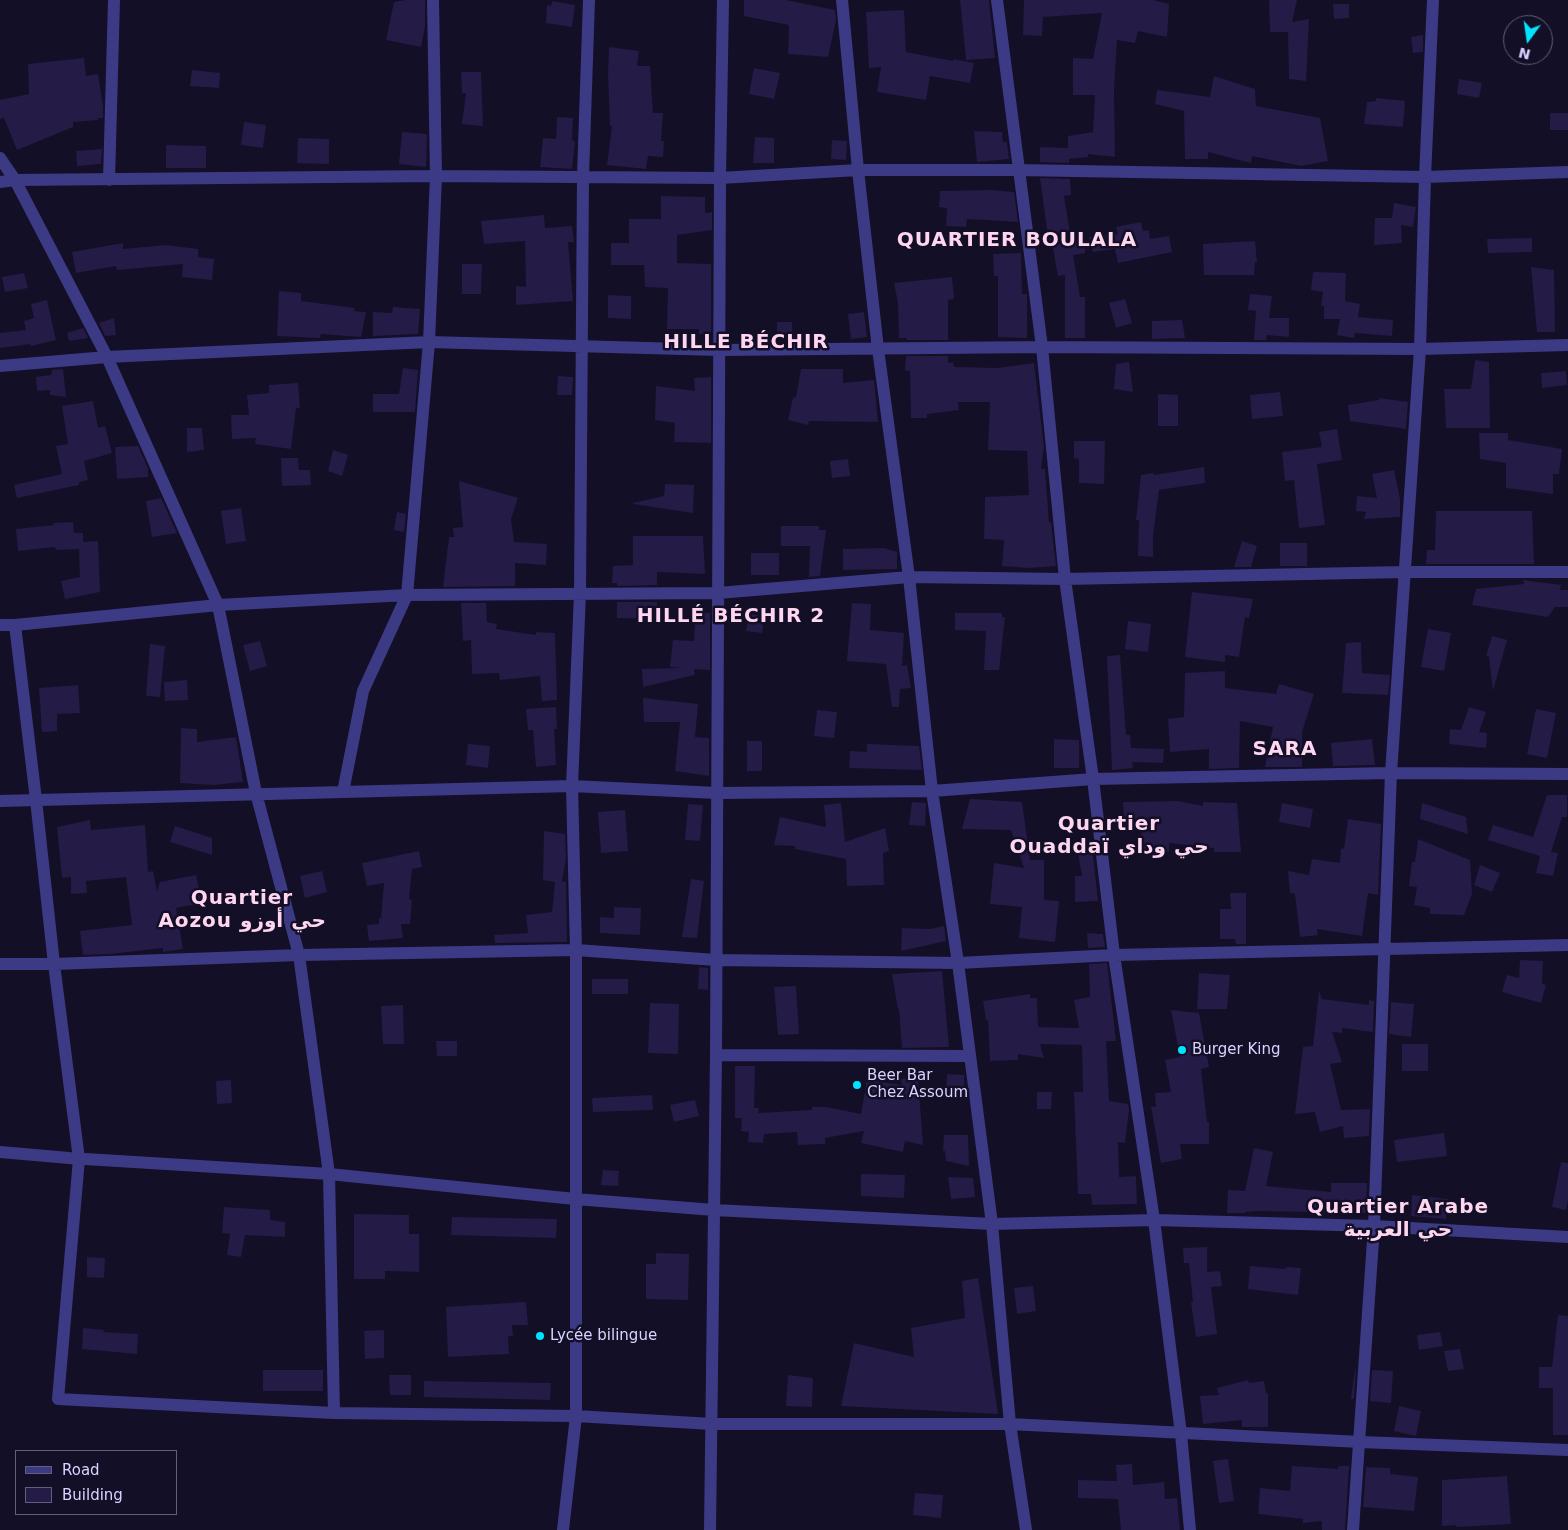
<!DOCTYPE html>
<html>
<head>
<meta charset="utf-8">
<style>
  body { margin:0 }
  #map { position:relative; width:1568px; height:1530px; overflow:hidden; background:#130f26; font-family:"DejaVu Sans",sans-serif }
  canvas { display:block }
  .legend { position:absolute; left:15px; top:1450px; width:162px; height:65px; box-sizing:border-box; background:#130f26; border:1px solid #625e7d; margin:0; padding:6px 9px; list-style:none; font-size:15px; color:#d9d4ff }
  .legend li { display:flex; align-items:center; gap:10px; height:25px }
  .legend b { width:25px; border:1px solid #625e7d }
  .north { position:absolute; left:1503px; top:15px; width:50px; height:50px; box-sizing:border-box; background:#130f26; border:1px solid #625e7d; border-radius:50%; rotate:194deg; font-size:14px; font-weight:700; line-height:20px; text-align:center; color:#d9d4ff }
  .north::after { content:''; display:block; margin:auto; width:18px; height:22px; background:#00e5ff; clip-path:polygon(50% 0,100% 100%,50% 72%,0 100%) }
</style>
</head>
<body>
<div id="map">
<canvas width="1568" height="1530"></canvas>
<ul class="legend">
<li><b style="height:6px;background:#3d3a85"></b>Road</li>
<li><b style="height:14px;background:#241b47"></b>Building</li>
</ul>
<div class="north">N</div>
</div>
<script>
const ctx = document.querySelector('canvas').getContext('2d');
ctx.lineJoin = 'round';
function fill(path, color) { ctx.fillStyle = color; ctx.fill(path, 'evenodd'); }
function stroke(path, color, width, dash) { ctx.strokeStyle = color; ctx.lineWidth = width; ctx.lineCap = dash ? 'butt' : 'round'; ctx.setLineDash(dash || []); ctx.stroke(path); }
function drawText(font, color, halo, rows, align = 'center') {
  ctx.font = font + ' "DejaVu Sans",Cairo,sans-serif'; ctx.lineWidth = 5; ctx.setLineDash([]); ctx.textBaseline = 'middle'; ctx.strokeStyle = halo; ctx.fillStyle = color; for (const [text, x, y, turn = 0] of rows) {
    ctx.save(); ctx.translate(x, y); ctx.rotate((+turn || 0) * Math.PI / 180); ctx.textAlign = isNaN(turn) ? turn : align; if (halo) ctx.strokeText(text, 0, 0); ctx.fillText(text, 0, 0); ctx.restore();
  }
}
fill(new Path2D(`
  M406,0H425V27L421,47L386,40L394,2Z
  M744,0H786L835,10L836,20L828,57L788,54L789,25L744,16Z
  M960,0H989L995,58L966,60Z
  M1024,0H1153L1169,4L1167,37L1138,31L1135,43L1117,40L1114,90L1115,157L1088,154V157L1069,159V163L1040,162V147L1068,148V136L1093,132L1095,95H1073V58L1093,59L1102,13L1043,17L1042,36L1023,35Z
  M1269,0H1297L1292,22L1309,19L1306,81L1289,79L1288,32H1270Z
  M552,1L575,5L572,27L546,23L547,5L551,6Z
  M1333,4H1349V18L1334,19Z
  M904,10L906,52L953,61V59L974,63L970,83L930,76L926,100L877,92L881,67L869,68L866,12Z
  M1423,35V52L1413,53L1411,37Z
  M609,47L639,51L637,66H650L653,113H663L661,141H664L663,157L648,156L646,169L607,165L612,126H610L608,74Z
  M84,58L86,76L98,74L103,107V118H98V120L73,122V127L17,150L4,118L0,119V100L29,94L28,64Z
  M754,68L780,73L774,99L749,94Z
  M192,70L220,73L219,88L190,86Z
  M461,72H481L483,126L462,124L466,93H462Z
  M1214,76L1255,89L1256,106L1320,118L1328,161L1301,166L1252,156L1251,163L1208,152V159H1185L1184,111L1155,104L1157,90L1210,97Z
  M1459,79L1482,83L1479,98L1457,94Z
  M1376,98L1405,101L1403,127L1364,124L1367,102L1376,101Z
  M1550,113H1568V130H1550Z
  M557,117L573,118L572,140L575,141L572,169L540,167L543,138L556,139Z
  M244,122L266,125L263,148L241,145Z
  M974,131L1002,132L1003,142H1007L1009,159L977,162Z
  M402,132L427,134L426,167L399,164Z
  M755,137L774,138V163H753Z
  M298,138L329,139V164L297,163Z
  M832,140L847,141L846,160L831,159Z
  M166,145L206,146V168H166Z
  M102,149L101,164L77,166L76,151Z
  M1040,178L1070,179L1071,195L1064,196L1071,239L1085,238V253L1073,255L1080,297H1085V338H1065V275L1058,276L1052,243L1049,244Z
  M990,190L1014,192L1018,222L967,219L966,227L946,226L947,208L939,207L940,191Z
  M661,196L705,197V213L712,212V230L677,235V263L711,264V335L699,334V329H667L668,288L645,287L644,265H611V243H629V219H661Z
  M1394,203L1416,207L1413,227L1401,225L1402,243L1374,245L1375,218H1392Z
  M544,215L545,228L572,226L574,242H568L573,301L516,305V286L526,287L525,241L484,244L481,221Z
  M1141,222L1143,231L1149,230L1150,239L1169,236L1172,252L1118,263L1115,249L1093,252L1089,237L1118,234L1116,227Z
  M1532,238V252L1488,253L1487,239Z
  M1255,241L1257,262H1255L1254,275H1204L1203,244Z
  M123,243V249L166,245L198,249V257L214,259L212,280L182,277L183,264L117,270L116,266L76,273L72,252Z
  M1021,253L1022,294H1027V338L998,337V276H994L993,254Z
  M462,264H482L481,294H462Z
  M1531,267L1554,270L1555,332H1537Z
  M1313,272L1346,273L1345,301L1360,304L1358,317L1393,320L1392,336L1355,333L1354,338L1337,335L1340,319H1324V306H1321L1323,292L1311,290Z
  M24,273L28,288L5,292L2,277Z
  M952,277L954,299L948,300V340H906L907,338H899L898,303L894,283Z
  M279,291L301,293V301L355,308L354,311L366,312L361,337L321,334L320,338L277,336Z
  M1250,294L1272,296L1269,318H1289V337L1267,335L1266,340H1254L1256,311L1248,310Z
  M608,295L631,296V319L608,318Z
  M1125,299L1132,323L1116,328L1109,303Z
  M47,300L56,340L31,346L30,344L0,348V333L26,330L24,321L34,318L31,304Z
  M393,307L420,309L418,334L373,336V312L392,313Z
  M864,312L867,337L851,339L848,314Z
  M114,318L116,335L105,336L99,323Z
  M1182,320L1185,338L1152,339V321Z
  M777,322H792V338L777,339Z
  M83,328L88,338L69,341L67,333Z
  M906,356H948V363L953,362L954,367L998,368L1034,363L1044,447L1041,469H1045L1049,522H1051L1056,566L1029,568L1002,566L1004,540L984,539L985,497L1029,495L1027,451L988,450L990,402H958L959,410L927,414V418H911L910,371L905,370Z
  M1475,360L1489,362L1490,428H1446L1444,389H1471Z
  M1129,362L1133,392L1114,389L1116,364Z
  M403,368L418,370L415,412H373V394H399Z
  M63,369L66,397L50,395V390L37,391L36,377L51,375L52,370Z
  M801,369H843V383L874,380L878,422L809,421L808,425L788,420L793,398L796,397Z
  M1566,371L1567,385L1542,388L1541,373Z
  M558,376L573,377L572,395H557Z
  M711,377V443L674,442L675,423L655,420L656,386L695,391L694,378Z
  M298,383L300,408H296L291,449L255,444L256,438L232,439L231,415H249L247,395L269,393V385Z
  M1280,392L1283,416L1252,419L1250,395Z
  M1158,394L1178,395V426H1158Z
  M1379,398L1408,402L1406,429L1350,421L1348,405L1379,400Z
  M93,401L98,428L105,426L112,453L84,461L88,480L79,482V485L17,498L14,485L62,474L56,446L68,444L62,406Z
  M187,428H202L204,450L187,452Z
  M1337,429L1342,460L1317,464L1325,525L1299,528L1294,480L1285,481L1282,452L1322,447L1319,432Z
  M1479,433H1508V440L1562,449L1559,474H1553V494L1506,488V463L1480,459Z
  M1074,441H1105L1104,484L1079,483V459L1074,458Z
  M138,446L148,468V477L117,479L115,447Z
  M333,450L348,455L342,476L328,471Z
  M281,458H298L299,470H310L311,485L282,486Z
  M848,459L850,476L832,478L830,461Z
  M1204,467L1205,483L1159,490L1153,536V557L1138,556L1139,520H1136L1141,475L1153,473L1154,475Z
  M1394,470L1400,499V517L1364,519L1366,512L1356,511L1357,496L1377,498L1372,474Z
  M459,481L518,498L511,519L514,542L547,544L546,565L515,563V586L443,587L449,537H454L453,528L463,527Z
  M665,484L694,485L693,513L633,504V503L664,496Z
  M161,498L177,533L152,537L146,501Z
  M241,508L246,541L226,544L221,511Z
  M1436,511H1532L1534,564H1426L1427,550H1435Z
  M397,512L406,514L404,532L394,530Z
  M73,522L74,533H83V542L98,541L100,592L65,599L61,581L80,577L79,549L56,550L55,547L18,551L16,529L54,525V523Z
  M781,526H819V530H826L820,576L809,577L810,546H781Z
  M633,536H703L705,574L657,572V585L617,586V583H612L613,566L633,565Z
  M1242,541L1257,546L1251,567H1234Z
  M1280,543H1307V566H1280Z
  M884,548L897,552V569L843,570V549Z
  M751,553H779V575H751Z
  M1523,580L1561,585L1560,590H1568V607H1555L1548,617L1472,605L1476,589L1524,584Z
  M1192,592L1253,599L1249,618L1245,617L1239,657L1225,655V662L1185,657Z
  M617,602H657L656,619L617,618Z
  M696,602H700L703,613H710V670L694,669L695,675L643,687L642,669L682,668L670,667L673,640L694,641Z
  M461,603H486L487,622L497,624L496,629L536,635V632L555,633L557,700L542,701L540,676L500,680L499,673L472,674L471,640L463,641Z
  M852,603L871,604L870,630L904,633L902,666L907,665L911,688L900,689L899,707H892L886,664L847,661Z
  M955,613H1002V617H1005L999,670H984L986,631L955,630Z
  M749,614L764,616L762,633L746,631Z
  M1128,621L1151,624L1148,652L1125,649Z
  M1428,629L1451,633L1444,671L1421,667Z
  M1492,636L1507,640L1493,691L1489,657L1486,656Z
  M260,641L267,666L250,671L243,645Z
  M1361,642L1362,673L1390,675L1388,695L1342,693L1346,643Z
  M150,644L165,646L160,697L146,696Z
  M1120,655L1126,735H1130L1131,748L1164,749L1163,763L1132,762L1133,768L1112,770L1107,656Z
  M1225,671V688L1276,694L1279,684L1314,694L1302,732V767H1265L1273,727L1240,721L1239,768L1209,769V749L1170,752L1168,719L1184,717L1185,673Z
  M187,680L188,700L165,701L164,682Z
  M78,685L80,713L57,714V731L42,732L39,688Z
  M643,698L698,704L695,737L709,738V776L675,771L680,722H644Z
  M556,707L557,729H554L556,765L536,767L533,730H528L526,709Z
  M1469,707L1486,712L1479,732L1487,733L1486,748L1449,744L1450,729L1461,730Z
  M1536,709L1556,713L1547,758L1527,754Z
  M817,710L837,712L834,738L814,736Z
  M181,728L197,729V742L236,737L243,782L213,785L180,783Z
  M1054,739L1079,740V768H1054Z
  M1372,739L1375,765L1333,766L1331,743Z
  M747,741H762V771H747Z
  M468,744L490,746L488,768L466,765Z
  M867,744L919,746L922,770L849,768L850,751L867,752Z
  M1547,795H1567V817H1562L1551,852L1558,853L1553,876L1536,873L1540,856L1488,840L1493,825L1533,837Z
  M970,799L1022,802L1030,860H1044V900L1059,901L1055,942L1019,938L1022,907L990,904L994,863L1024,868L1011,830L962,829Z
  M1178,801L1203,806V802L1237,803L1241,852H1214V848L1169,843V852L1142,853L1141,820H1124L1123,802Z
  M912,802L926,803L925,826L909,825Z
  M841,803L845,842L885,828L889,851L883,853L884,885L847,886L846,859L795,849V846L774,845L780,817L826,827L824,805Z
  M1282,803L1313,809L1310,828L1279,822Z
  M1422,803L1466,817L1468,834L1420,819Z
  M688,804L703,805L700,841L685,840Z
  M625,810L628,851L601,853L598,812Z
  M1348,819L1381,824L1378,895L1368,893L1362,936L1317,929L1318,935L1300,937L1295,894L1290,893L1288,871L1309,875L1312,859L1340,863L1341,848L1344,849Z
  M90,820L91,830L145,825L148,872L153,871L157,892L160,882L196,875L202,903L176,908L183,949L163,952V948L110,954L83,955L80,931L132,925L126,877L86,881L87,893L71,894V877L62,878L57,827Z
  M175,826L212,838V855L170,842Z
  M544,831L565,834L566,859L562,881L566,882L567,942L495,943L494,935L528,933L526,915L552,912L555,882L543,880Z
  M1418,839L1470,860L1472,894L1464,915L1430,914V908L1414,905L1417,887L1409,886L1412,862H1415Z
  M1092,846L1098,901L1075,902V876H1082L1077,848Z
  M419,851L422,867L412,869L409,899L412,900L410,924H401L403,938L369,941L367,925L379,924V918H381L384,883L367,886L362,863Z
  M1480,865L1500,873L1492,892L1474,885Z
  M322,871L327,892L305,898L300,876Z
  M691,879L704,881L697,938L682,937Z
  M1230,893H1246V944H1236L1235,939H1220V909H1231Z
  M614,907L641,908L640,935L600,933V917L614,918Z
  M944,926L946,941L901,951L902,928L930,929Z
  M1087,933L1103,934L1105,947L1088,948Z
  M1520,960L1543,961L1542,984L1546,985L1541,1003L1502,992L1507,975L1519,978Z
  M1107,963L1116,1041H1106L1109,1101L1128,1104L1129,1110L1125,1143L1118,1142L1119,1177L1136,1176L1137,1204L1092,1205L1091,1194H1078L1074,1092H1083L1082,1045L1040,1044L1044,1058L1018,1054V1060L990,1061L988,1020H986L983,1001L1030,994V998H1037L1038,1027L1079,1028L1074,1000L1090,997L1089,964Z
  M699,967L708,968V990L698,989Z
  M942,971L949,1047L902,1048L899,1009H898L892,974Z
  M1199,973L1230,975L1227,1009H1197Z
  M592,979H628V994H592Z
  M796,986L799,1034L778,1035L774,987Z
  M1319,991L1322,999L1369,1005V1000L1374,1001L1373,1032L1342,1028V1033L1332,1032L1342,1062L1330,1064L1341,1110L1370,1109L1369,1136L1344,1138L1343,1126L1320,1132L1315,1112L1295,1114L1303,1047L1313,1046Z
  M1391,1002L1414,1004L1411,1037L1389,1034Z
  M650,1003L679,1004L678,1054L648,1053Z
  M403,1005L404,1044H383L381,1006Z
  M1171,1010L1199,1013L1209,1067L1201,1069L1207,1122H1209V1144H1180L1182,1159L1161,1163L1151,1106L1156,1107L1155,1093L1171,1092L1165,1060L1180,1057Z
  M436,1041H457V1056H437Z
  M1402,1044H1428V1071H1402Z
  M735,1066H755L754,1108H759L758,1113L812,1110V1107H826L861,1114L867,1080L902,1085L901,1079L918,1078L923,1145L905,1141L903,1152L861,1143L864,1131L825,1138V1144L798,1145L797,1132L764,1134L763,1143L748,1142L749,1132L741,1131L742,1118H735Z
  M947,1074L964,1075V1092L946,1091Z
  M231,1080L232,1103L217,1104L216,1081Z
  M1037,1092H1052L1051,1109H1037Z
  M652,1095L653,1110L593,1112L592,1098Z
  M695,1100L699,1116L674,1122L670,1105Z
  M1444,1133L1447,1156L1397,1162L1394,1140Z
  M944,1135H968L969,1166L946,1161L945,1151H943Z
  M1254,1148L1273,1152L1266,1186L1331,1192V1183H1367L1366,1213L1256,1211L1245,1212V1213H1227L1228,1190L1245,1191Z
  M1561,1162L1568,1163V1200L1566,1210L1552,1207Z
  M603,1170L619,1171L618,1186L601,1185Z
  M861,1174L905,1175L904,1198L861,1196Z
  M948,1177L973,1178L975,1197L951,1199Z
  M1412,1195L1448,1199L1446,1219L1411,1216Z
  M224,1207L270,1210V1220L285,1222V1237L245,1235L241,1257L227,1255L230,1234L222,1233Z
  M354,1214L409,1215V1234H419V1272L385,1271V1279H354Z
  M452,1217L557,1219L556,1238L451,1235Z
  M1207,1247V1272L1220,1271L1222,1286L1211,1287L1217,1334L1196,1337L1191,1302H1193L1189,1263H1184L1183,1248Z
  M656,1253L689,1254L688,1300L646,1299V1264H656Z
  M87,1257L105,1258L104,1278L87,1277Z
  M1250,1266L1286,1269V1267L1301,1268L1298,1295L1248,1289Z
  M978,1278L998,1414L841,1406L854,1343L914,1357L911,1328L965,1318L962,1281Z
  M1033,1286L1036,1311L1017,1314L1014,1288Z
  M526,1302L528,1325H512L513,1336H508L509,1354L448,1357L446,1307Z
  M1558,1315L1568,1316V1435H1553V1388H1539V1367H1552Z
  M83,1328L104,1330L103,1332L138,1334L137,1354L82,1349Z
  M384,1330V1358L365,1359L364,1331Z
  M1440,1332L1443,1346L1419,1350L1417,1335Z
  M1460,1349L1464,1369L1448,1371L1444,1351Z
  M1355,1369H1356L1354,1399H1351Z
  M263,1370H323V1391H263Z
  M1372,1370L1393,1371L1391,1403L1370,1401Z
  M389,1375H411V1395H390Z
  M788,1375L813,1378L812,1407L786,1406Z
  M1248,1380L1249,1383L1264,1381L1266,1393H1268V1427H1242V1420L1203,1424L1200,1396L1219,1395L1217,1388Z
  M424,1381L551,1383L550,1400L424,1397Z
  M1399,1406L1421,1411L1416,1436L1394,1431Z
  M1228,1459L1234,1501L1219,1503L1213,1461Z
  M1132,1464L1133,1485L1164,1482L1165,1499L1177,1498L1180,1530H1121L1118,1499L1078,1498V1480L1117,1481L1116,1465Z
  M1292,1466L1338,1469V1466H1349L1345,1530H1322V1521L1303,1523V1519L1258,1514L1260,1488L1290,1491Z
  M1366,1467L1390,1468V1474L1418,1477L1414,1511L1363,1507Z
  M1507,1476L1511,1524L1456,1527V1525L1442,1526V1480Z
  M915,1493L943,1495L941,1518L913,1515Z`), '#241b47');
stroke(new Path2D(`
  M842,0L858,170L878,349L909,577L932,791L958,963L992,1224L1010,1424L1026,1530
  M997,0L1042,347L1065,579L1093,779L1114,955L1154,1220L1181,1434L1190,1530
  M0,158L15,180L107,357L218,605L256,793L299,955L329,1174L334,1413
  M109,180L114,0
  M0,182L15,180L436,176L720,178L858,170H1018L1425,177L1568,172
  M0,366L107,357L429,342L719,350L1042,347L1420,349L1568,345
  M0,625H15L218,605L407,595L718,593L909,577L1065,579L1404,572H1568
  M15,625L36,800L54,964L79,1159L58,1399L334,1413L576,1416L712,1424H1010L1360,1442L1568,1450
  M343,792L363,691L407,595L429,342L436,176L433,0
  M0,801L572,786L717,793L932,791L1093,779L1391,773L1568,774
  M0,964H54L299,955L576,950L716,960L958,963L1114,955L1568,945
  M716,1055L969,1056
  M0,1152L69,1158L329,1174L575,1199L714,1210L992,1224L1154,1220L1374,1226L1568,1237
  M563,1530L576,1416V950L572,786L580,593L583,176L589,0
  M710,1530L716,1055L720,178L723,0
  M1353,1530L1374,1226L1391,773L1420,349L1425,177L1433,0`), '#3d3a85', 12);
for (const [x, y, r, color] of [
  [1182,1050,5,"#00e5ff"],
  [857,1085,5,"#00e5ff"],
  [540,1336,5,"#00e5ff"]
]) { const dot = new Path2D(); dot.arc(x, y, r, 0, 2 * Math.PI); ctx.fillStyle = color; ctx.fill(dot); stroke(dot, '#130f26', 2); }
drawText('15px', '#d9d4ff', '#130f26', [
  ["Burger King",1192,1050],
  ["Beer Bar",867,1076],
  ["Chez Assoum",867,1093],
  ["Lycée bilingue",550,1336]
], 'left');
ctx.letterSpacing = '1px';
drawText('bold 20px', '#ffd6f0', '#130f26', [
  ["QUARTIER BOULALA",1017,241],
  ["HILLE BÉCHIR",746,343],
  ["HILLÉ BÉCHIR 2",731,617],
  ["SARA",1285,750],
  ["Quartier",1109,825],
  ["Ouaddaï حي وداي",1109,848],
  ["Quartier",242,899],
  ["Aozou حي أوزو",242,922],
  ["Quartier Arabe",1398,1208],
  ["حي العربية",1398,1231]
]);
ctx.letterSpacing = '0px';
</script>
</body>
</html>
